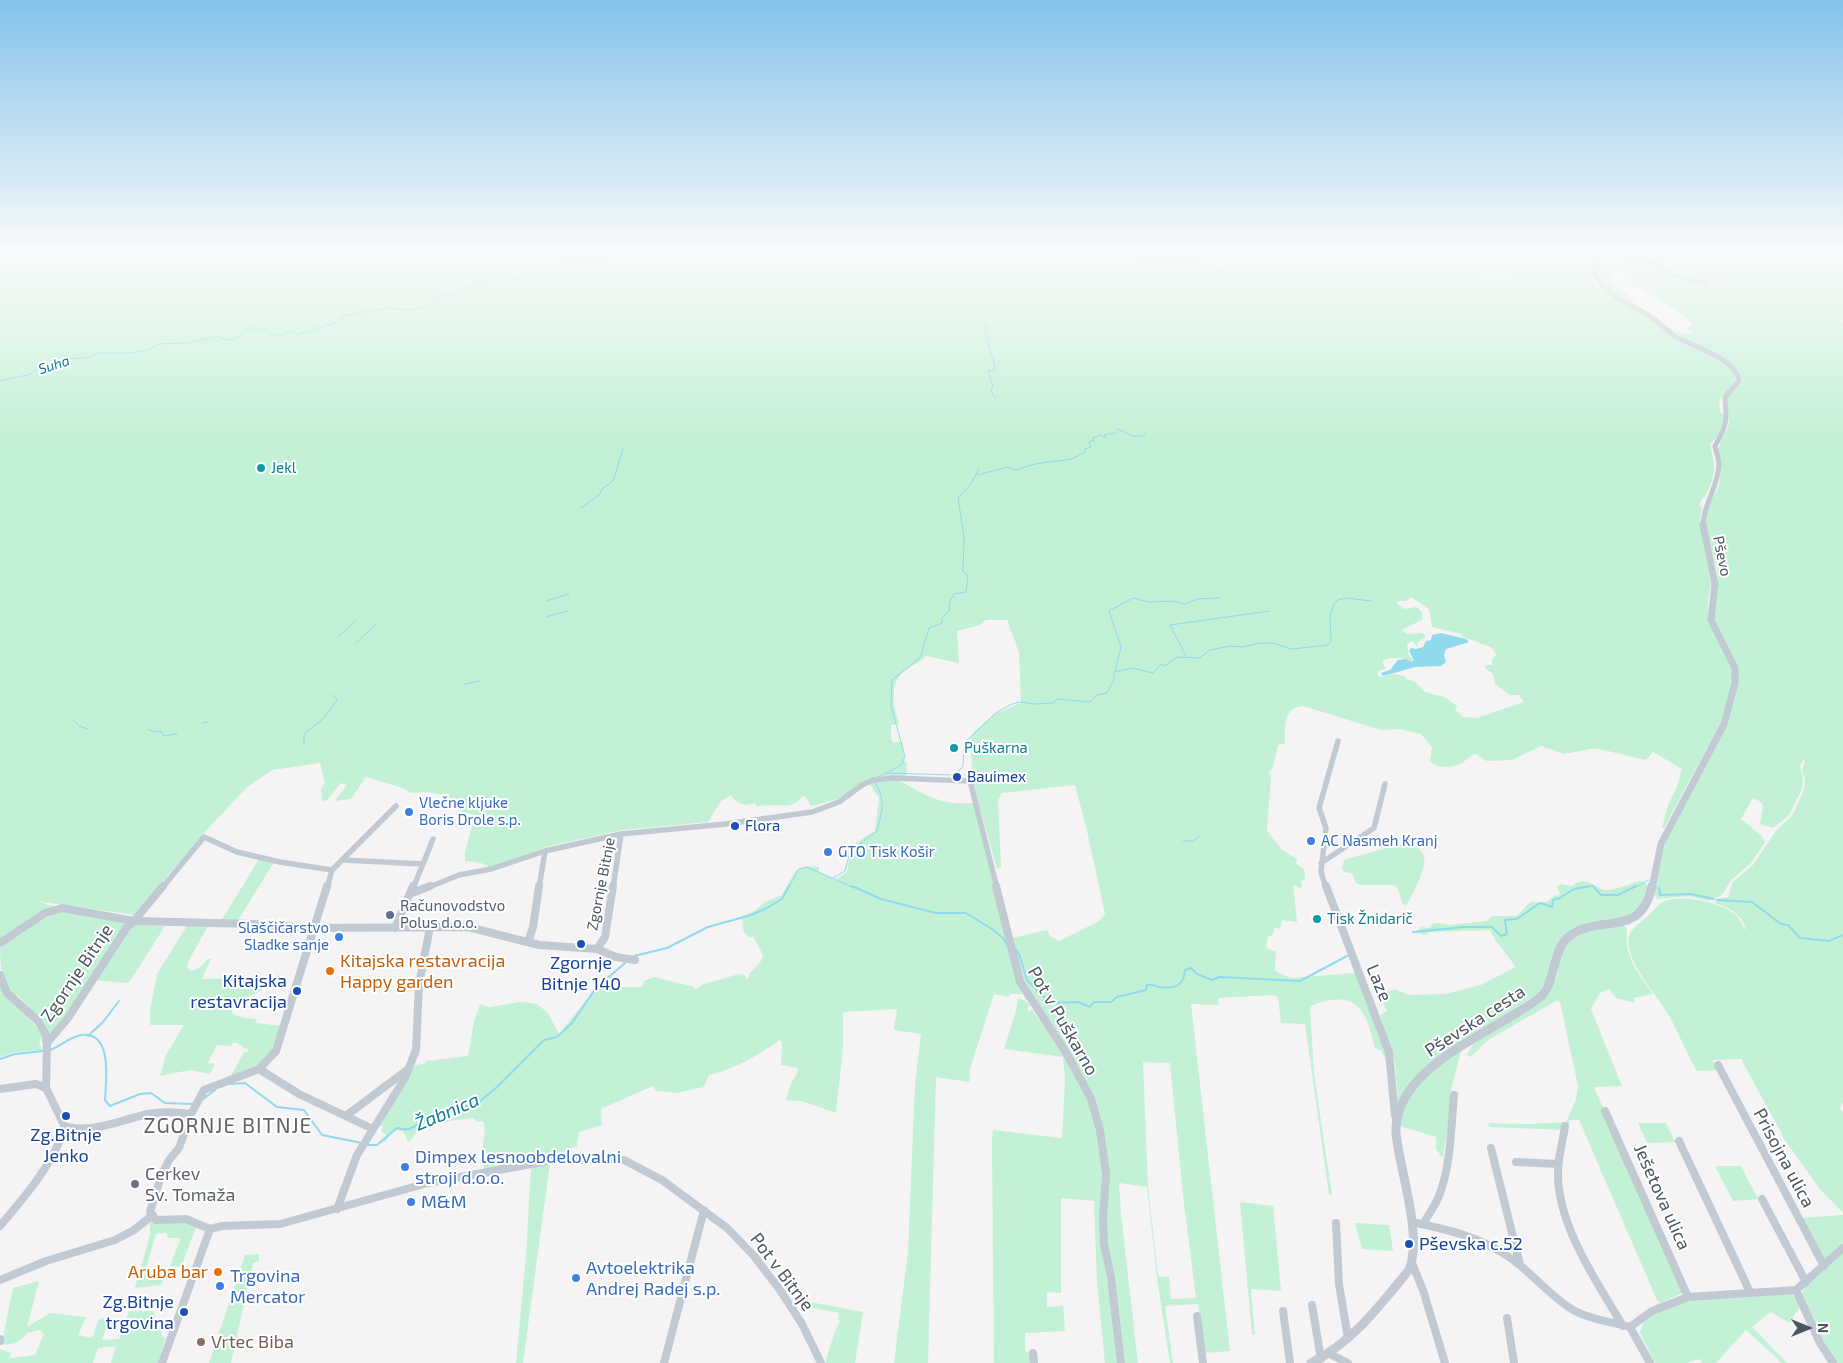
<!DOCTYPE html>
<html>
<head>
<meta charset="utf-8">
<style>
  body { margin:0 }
  #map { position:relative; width:1843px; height:1363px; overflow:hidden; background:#f5f3f3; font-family:"Exo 2",sans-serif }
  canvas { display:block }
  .north { position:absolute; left:1783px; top:1303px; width:50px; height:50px; -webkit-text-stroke:4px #fff; paint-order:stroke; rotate:90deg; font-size:14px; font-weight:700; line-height:20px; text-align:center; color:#4a5661 }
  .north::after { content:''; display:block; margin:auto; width:18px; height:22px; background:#4a5661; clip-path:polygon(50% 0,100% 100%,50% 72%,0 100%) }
</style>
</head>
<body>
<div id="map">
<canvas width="1843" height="1363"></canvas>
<div class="north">N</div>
</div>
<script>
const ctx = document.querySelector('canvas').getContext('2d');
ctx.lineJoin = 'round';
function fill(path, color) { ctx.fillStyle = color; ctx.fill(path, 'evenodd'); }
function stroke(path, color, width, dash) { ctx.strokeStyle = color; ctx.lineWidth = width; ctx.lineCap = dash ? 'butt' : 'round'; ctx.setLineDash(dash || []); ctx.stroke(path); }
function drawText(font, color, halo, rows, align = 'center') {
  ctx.font = font + ' "Exo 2",sans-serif'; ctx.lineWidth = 4; ctx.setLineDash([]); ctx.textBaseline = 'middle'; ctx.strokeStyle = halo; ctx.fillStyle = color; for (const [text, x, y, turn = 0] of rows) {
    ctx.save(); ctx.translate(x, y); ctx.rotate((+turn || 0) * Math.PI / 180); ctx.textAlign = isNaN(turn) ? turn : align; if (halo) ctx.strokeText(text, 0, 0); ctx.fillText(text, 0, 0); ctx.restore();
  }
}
fill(new Path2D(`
  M0,252H1469L1472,263L1474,262V260H1483L1494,275L1489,273C1480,276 1479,281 1475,287L1479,285L1480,279L1489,273L1501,282L1483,258V256L1478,252H1509L1515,268L1509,275L1511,283L1507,284H1512L1510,276L1517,266L1510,252H1598L1597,257L1585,262L1596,259L1593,275L1596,282L1593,281L1594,283L1661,325L1710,353L1735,374L1737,381L1719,401L1720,412L1725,416L1719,435L1710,444C1716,472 1717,471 1705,497H1703L1699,506L1702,507L1700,525L1711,584L1708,602V620L1731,666L1733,674L1731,687L1722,720L1664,828H1662L1668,805L1677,787L1682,769L1653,752L1646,760L1595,748L1564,754L1541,746L1512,760L1487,761L1476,754C1470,755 1468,759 1462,763C1453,768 1438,769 1430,761L1432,747L1421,734L1399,729L1381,730L1303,706C1283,707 1285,727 1285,743L1278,745L1273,767L1268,773L1271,775L1267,831L1282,850L1297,859L1296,864L1304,869L1305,880H1301L1302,887L1299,888L1293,884L1297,922L1282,920L1280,929L1275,927L1272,936H1268L1266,948L1276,952L1275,971L1291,978L1355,973L1387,1054L1389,1065L1381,1051L1375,1048C1368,1023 1364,995 1331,1000C1324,1002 1315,1002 1310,1008L1314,1074L1332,1195H1329L1305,1024L1281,1023L1278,997L1274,995L1218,998L1219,1005L1191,1004L1230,1351L1204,1353L1198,1304L1165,1306L1173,1363H1170L1157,1278L1147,1187L1119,1183L1121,1214L1138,1363H1125L1105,1231L1107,1156L1100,1118L1024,986L1012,938L1047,930L1050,936L1059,941L1099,921L1105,914L1087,831L1075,785L1002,793L998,800L1001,867L997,869L972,781L971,737L973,733L994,714L1021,703L1019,652L1007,620H986L980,625L957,631L959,663L926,656C920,662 914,664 907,669C887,683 894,705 899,724L891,725V739L894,743L902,741L905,762L907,763L906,776L873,778L839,799L811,806L806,797L802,796C800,798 799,801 797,802C790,808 767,804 757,806L755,803C744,806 738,806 731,795L721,801L708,822L624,830L549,846L491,868L481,863L465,861V852L475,815L459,811L457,802L442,795L428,792L411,793L403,788L366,777L351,799L335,801L347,785L341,783L327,800L322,801L321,789L325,783L320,763L272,770L246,788L205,832L135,915L36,901L56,907L0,940ZM1411,597L1429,609L1432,627L1461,634L1463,637L1491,647L1497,655L1492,658V665H1486L1485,668L1493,674L1495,684L1510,695H1519L1524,702L1477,718L1463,717L1455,709L1457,706L1444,697L1425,692L1415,682L1406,679L1405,676L1393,674L1381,677L1377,675L1378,671L1386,669L1382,661C1392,656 1403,657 1412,662L1414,660L1409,656L1407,644L1412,641L1418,647L1417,643L1426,637L1423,633L1408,634L1401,630L1422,620C1424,614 1421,610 1416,607L1404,609L1397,604V601H1407ZM1143,1062L1170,1063L1183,1196L1196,1298L1171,1299L1169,1277L1158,1276L1148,1187Z
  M1601,252H1815L1817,256L1843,259V320H1839L1843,322V1102L1840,1108L1843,1112V1213L1819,1188L1785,1140L1741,1059L1712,1060L1717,1070L1697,1071C1687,1054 1680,1036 1671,1019C1660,999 1632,969 1629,947C1626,931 1636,926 1647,917C1652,913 1657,905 1663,902C1681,893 1722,903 1736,915C1741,920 1742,927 1746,930C1742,913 1730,909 1715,903L1717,899L1728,897L1733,882L1753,865L1776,831L1792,816L1804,790L1805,779L1802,771L1805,761L1803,760L1800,766L1803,779L1802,789L1789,815L1773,828L1760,824L1763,806L1761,802L1753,798L1741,819L1762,836L1765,842L1751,863L1731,880L1722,895L1708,901L1689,896L1657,899L1654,893L1662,854L1669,834L1726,727L1738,680V668L1714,621L1718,584L1717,569L1705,524L1710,504L1719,485L1721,467L1718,449L1729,424L1727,399L1730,393L1741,384L1742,380L1729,366L1676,335L1660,321L1675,331L1693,335L1687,328L1693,325L1679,312L1630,283L1623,274L1613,273V283L1636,301L1631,304L1609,289L1596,275Z
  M898,780C926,795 940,806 973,803L993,874L1014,976L1022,994H1010L1009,997L994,994L970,1069L969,1082L936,1077L928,1363H894L908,1252L915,1084L921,1034L894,1030L897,1009L843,1012V1047L836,1113L802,1101L786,1100L791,1083L797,1074L798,1068L781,1065L782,1044L780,1040C756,1056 738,1068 709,1075L704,1087L676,1093L656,1091L653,1086L603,1108L601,1110L602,1125L579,1132L577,1147L569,1148L568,1155L484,1170V1161L481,1159L485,1129L483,1121L478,1122L473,1118C460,1120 427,1122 418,1130C413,1134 414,1139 408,1142L403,1131L393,1130L385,1142H383L386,1135L381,1131L383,1126L378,1125L415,1065L424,1064L426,1061L468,1056L474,1022L480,1004L489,1007L521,1002L537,1004L548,1013L559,1034L594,990L604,987H642L644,981L654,977L694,987L695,990L704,984L739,974L745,975L746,979L749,978V974L761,961L763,955L753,936L749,938L743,930L742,916L753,912L765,902L782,895L796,870L807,866L819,867V872L835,880L847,872L849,858H846C848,846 865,837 875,831L879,798L869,783Z
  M1407,842C1414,845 1422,849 1424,857C1427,868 1412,896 1406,906L1403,904L1397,887L1394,885H1360L1356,883L1352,873L1344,872L1342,868L1344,860Z
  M259,859L274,862L237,922L221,921Z
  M1639,881L1645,882L1648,887L1640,907L1625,918L1573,930L1539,992L1462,1047L1451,1090L1448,1127L1443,1157L1440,1156L1439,1152L1436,1150V1137L1400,1126L1395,1062L1380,1015L1387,1011L1378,994L1395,989L1408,995L1445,994L1481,985L1516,967L1496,941L1490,930L1429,932L1425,935L1419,933L1420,927L1429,928L1432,924L1438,923L1450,925L1487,921L1492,916H1517L1530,902H1547L1554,896L1560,895L1557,887L1561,884L1572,886C1587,873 1595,891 1608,890C1618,889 1630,884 1639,881Z
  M62,909L130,921L57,1029L48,1037L42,1021L17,995L14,996C1,981 0,963 0,944L45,914Z
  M188,924H209L189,960L187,967L190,971C200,969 202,965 208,959H211L202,979L252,978L271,983V985L249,997L237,1000L232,1011L233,1014L243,1018L257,1019L255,1023L282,1026C269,1061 267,1062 231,1076L244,1052H247L249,1049L243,1048V1046H239V1043H233L231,1046L217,1045L208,1063L215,1064L210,1074L190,1070L160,1076L166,1055L184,1025H150V1010L157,974Z
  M137,925L165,926L132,978L129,982L125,983L93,980L129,928Z
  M1624,925L1627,929C1624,958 1637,971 1653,994L1633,998L1635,1003L1616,998L1609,989L1600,993L1591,1009L1622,1086L1594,1087L1684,1292L1661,1303L1657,1300L1579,1120H1570L1566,1130L1489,1127L1488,1123L1531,1124L1566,1122L1576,1100L1578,1086L1560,1002L1556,1001L1488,1040L1471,1057L1467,1055L1475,1041L1537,1005L1557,977L1560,956L1570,941L1590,930Z
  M0,983L42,1034L39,1043L43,1050L16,1052L0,1057Z
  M1018,998L1026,1001L1030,1006L1027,1008L1029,1012L1032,1010L1064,1054L1087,1097L1098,1134L1102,1164L1101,1247L1111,1302L1117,1363H1105L1097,1282L1094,1201L1061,1198V1293L1047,1292V1307L1063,1306L1065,1331L1025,1333V1351L1029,1353L1030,1363H994L992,1142L993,1130L1062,1138L1065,1080L1063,1057L1004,1049L1016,1011Z
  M1638,1123H1666L1675,1142L1647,1143Z
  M550,1163L523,1363H516L526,1256L531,1167Z
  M1715,1166H1741L1758,1199L1733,1201Z
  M1240,1202L1273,1206L1281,1291L1251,1289L1255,1335H1252Z
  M1843,1215V1244L1824,1261L1800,1218Z
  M182,1221L197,1225L181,1267L170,1266L181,1238H168L166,1233L156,1234L144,1275H152L155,1269L168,1270L161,1285L135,1288L150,1235V1222Z
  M1355,1223L1389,1225L1393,1251L1362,1249Z
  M1843,1251V1363H1835L1807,1307L1802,1293L1806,1285Z
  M259,1254V1261L253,1263L231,1363H209L245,1255Z
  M39,1281L27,1327L50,1313L86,1317L78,1335L92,1338L99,1319L110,1317L102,1340L119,1339L129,1311H153L163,1337H166L158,1363H111L116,1346L98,1348L93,1363H0V1349L11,1353L10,1358L35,1355L44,1334L40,1330L27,1333C20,1343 11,1346 0,1344L3,1338L13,1288Z
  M1789,1293L1798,1298L1801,1305L1790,1323L1770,1312L1752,1327L1787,1363H1782L1746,1330L1716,1363H1702L1699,1359L1687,1363H1655L1640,1333L1643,1323L1653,1314L1692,1299Z
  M810,1302L863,1312L855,1363H825L835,1331L840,1321L838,1320L839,1313L809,1307Z`), '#c3f1d5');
fill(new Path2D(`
  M1441,633L1466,639L1469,642L1446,649L1444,655L1446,662L1441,666L1415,667L1383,676L1381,673L1390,670L1398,660L1406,659L1412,662L1414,660L1409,651L1411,648L1416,649L1423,647L1426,641L1431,640L1432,635Z`), '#90daee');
stroke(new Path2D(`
  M1122,252C1144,259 1174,268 1194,252
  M1184,260L1203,268L1223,271
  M1338,268L1345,264
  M1316,312L1324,302
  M985,324C985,340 993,354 995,370L988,371L993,386L991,391L995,398
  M257,329L269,330V333L278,336L294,331L297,335L337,322L343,319V316C356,314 369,310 383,309C404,307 427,316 442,296L452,294L456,290L517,278L547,266L575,262L586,264L620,252
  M0,381L31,374L39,367L49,364L52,366L70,359L89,357L99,353H133L150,349L158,344L187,343L218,336L227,340L235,339L250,328H255
  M977,475L1008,467L1016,470L1035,464L1072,459L1085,452V449L1091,447L1089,444L1090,441H1094L1093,438L1100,435L1106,438L1104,435L1116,433L1118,429L1132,436H1144L1146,433
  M581,508L600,494L602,489L613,481L623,449
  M546,601L569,594
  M546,617L567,611
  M338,637L355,621
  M356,643L375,625
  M1187,658L1170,625L1269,611
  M1115,671L1121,647L1109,611L1133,598L1148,602L1173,601L1185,604L1197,599L1219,598
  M465,684L479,681
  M73,720L79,726L88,729
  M202,723L208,722
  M148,729L154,732L161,731L164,736L177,734
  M304,744V734L324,718L337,700L333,695
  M887,773L902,764L905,756L891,706L892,680L920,658L929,628L942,623V618L949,611L950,601L954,594L966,592L968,576L963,571L964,537L958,498L970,485L979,469
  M876,778L887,773L953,775L963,767L964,744L966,741L997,712L1012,704L1020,702L1034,704L1054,703L1057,699L1090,702L1097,695L1107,693L1114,680V672L1133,668L1153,673L1161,664L1165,666L1177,657L1199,658L1210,650L1230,646L1243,647L1260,643H1272L1292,649L1328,645L1331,641L1330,616L1334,604L1337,600L1346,598L1371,601
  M1183,841H1193L1200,836
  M833,878L845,871L850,851L877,831C882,810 886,802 875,782
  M788,888L799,869L807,867L854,888
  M1580,888L1593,886L1594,888
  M1633,888L1649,880`), '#90daee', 1);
stroke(new Path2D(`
  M852,886L881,899L936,913H966L992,929L1003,938L1008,947
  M1593,886L1601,895H1618L1636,886
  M1659,888L1660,895L1691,894L1714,899
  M1717,900L1752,902L1781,924L1788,925L1800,938L1829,941L1843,935
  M1413,932L1464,927H1492L1501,936L1507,934L1505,920L1517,919L1540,903L1552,907L1553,900L1560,898L1574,889L1590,886
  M1015,948L1019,954L1027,980L1045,998L1054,1003L1078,1002L1090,1007L1094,1002H1111L1117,997L1146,990L1147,985C1153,984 1154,986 1159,987C1175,989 1184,986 1185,970L1191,968L1197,974L1212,980L1219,977L1300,981L1347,956
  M634,956L667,948L708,927L751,915L767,908L782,899L789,886
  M88,1036L103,1022L119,1001
  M50,1050C61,1046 71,1036 82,1035C113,1032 106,1081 105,1100L110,1106L140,1094L151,1093L165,1103L192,1104
  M0,1059L15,1054L43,1051
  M230,1084L245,1083L277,1107L304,1110L322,1135L362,1143
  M202,1100L215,1090
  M368,1145H377L397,1128C407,1131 413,1129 420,1122L479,1102L496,1088L544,1040L557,1037L572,1023L596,988L625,963`), '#90daee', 2);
stroke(new Path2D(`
  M1623,252L1658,264L1670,274L1705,283`), '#c1cad2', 4.5);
stroke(new Path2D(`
  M344,860L423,864L413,888
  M1321,863L1374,828L1385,784
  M423,864L433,839
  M332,870L396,806
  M162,888L204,837L237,852L280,862L332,870L327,888
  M427,888L459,875L491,869L545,851L621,834L726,824L812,812L839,802L862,785L873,780L893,778L970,781L997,888
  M539,888L545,851
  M613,888L621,834
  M1326,888L1321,872L1326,828L1319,808L1338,741`), '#c1cad2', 5.5);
stroke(new Path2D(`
  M996,886L1020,982L1067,1054L1091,1099L1100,1130L1106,1174L1103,1218L1104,1244L1111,1278L1121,1363
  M1326,886L1389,1052L1395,1116
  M410,894L430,886
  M134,921L253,924L314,928L327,886
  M134,921L163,886
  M395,928L413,886
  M528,942L533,927L539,886
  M0,943L45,913L62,908L134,921
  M597,949L616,957L635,960
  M0,975L7,993L38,1021L45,1033L47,1046L46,1088
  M47,1043L68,1018L127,927L134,921
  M1718,1065L1824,1266
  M259,1069L299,1094L373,1129
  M0,1089L36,1084L46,1088L65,1127C95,1133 120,1120 148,1114C163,1111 177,1112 191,1114
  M1605,1111L1688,1297
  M347,1115L407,1070
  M1565,1126C1563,1141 1558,1156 1558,1172C1557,1225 1597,1282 1623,1326
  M1679,1141L1750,1292
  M1491,1148L1520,1265
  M1516,1162L1559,1164
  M1762,1199L1806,1282
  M337,1209L357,1155L405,1078L416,1050L419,984L430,927
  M1412,1222C1446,1229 1480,1237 1509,1257C1533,1273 1550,1297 1575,1311C1592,1320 1611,1322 1630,1327
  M1336,1223L1339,1284L1348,1338
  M1423,1224C1428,1215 1435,1206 1439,1196C1451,1165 1451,1128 1454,1095
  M0,1226C26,1195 52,1166 65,1127
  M210,1229L222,1226L280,1224L428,1183L553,1160H624L662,1180L727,1228L754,1256L780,1290L802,1324L821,1363
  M1412,1263L1423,1290L1445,1363
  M0,1280L46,1261L115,1240L134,1230L153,1215
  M1796,1290L1820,1343L1833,1363
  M1312,1305L1321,1359
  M1283,1311L1290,1363
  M1197,1316L1203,1363
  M1507,1318L1514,1363
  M1630,1327L1652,1311L1688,1297L1796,1290L1843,1248
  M1630,1327L1650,1363
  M0,1339V1341
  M1033,1353L1034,1363
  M1330,1354L1348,1363
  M162,1363L210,1229L186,1219L156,1220L150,1212L161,1176L169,1160L179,1148L191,1114L204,1090L259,1069L276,1051L314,928L468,927L539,945L597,949L605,937L613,886
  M664,1363L704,1210`), '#c1cad2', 8);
stroke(new Path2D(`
  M1599,252L1594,272C1605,297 1633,304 1654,319C1662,325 1669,333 1678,338C1694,346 1738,361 1739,381L1725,397C1727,420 1727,426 1715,446C1716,452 1719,459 1719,465C1718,487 1703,505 1703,527`), '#c1cad2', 5);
stroke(new Path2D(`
  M1652,888L1661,844L1724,724L1735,683V668L1711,620L1715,584L1703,525`), '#c1cad2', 7);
stroke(new Path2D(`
  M1311,1363C1353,1342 1380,1305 1409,1270C1423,1234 1400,1173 1396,1133C1393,1066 1496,1032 1539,998C1557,984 1551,948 1571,935C1603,914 1641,938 1652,886`), '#c1cad2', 9);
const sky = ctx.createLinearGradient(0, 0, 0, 443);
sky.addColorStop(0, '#85c3ea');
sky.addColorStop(0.57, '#fafafa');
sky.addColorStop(1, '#fafafa00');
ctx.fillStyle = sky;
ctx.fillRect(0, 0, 1843, 443);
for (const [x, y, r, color] of [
  [261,468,5,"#0f9aa8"],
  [954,748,5,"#0f9aa8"],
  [957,777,5,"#1a4fb4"],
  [409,812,5,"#3f7fe0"],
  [735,826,5,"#1a4fb4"],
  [1311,841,5,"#3f7fe0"],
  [828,852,5,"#3f7fe0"],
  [390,915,5,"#5c6f8a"],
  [1317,919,5,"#0f9aa8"],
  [339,937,5,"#3f7fe0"],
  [581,944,5,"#1a4fb4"],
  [330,971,5,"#e8710a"],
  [297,991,5,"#1a4fb4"],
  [66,1116,5,"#1a4fb4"],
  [405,1167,5,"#3f7fe0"],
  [135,1184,5,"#6b7280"],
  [411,1202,5,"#3f7fe0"],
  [1409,1244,5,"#1a4fb4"],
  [218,1272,5,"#e8710a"],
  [576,1278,5,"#3f7fe0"],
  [220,1286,5,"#3f7fe0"],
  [184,1312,5,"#1a4fb4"],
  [201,1342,5,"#8d6e63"]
]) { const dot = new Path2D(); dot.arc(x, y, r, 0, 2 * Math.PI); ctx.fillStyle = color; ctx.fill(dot); stroke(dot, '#fff', 2); }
drawText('italic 14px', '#0c7c9b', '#fff', [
  ["Suha",54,365,-18]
]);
drawText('15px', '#0d838f', '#fff', [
  ["Jekl",271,468],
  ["Puškarna",964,748],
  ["Tisk Žnidarič",1327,919]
], 'left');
drawText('15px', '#4a5661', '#fff', [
  ["Pševo",1722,556,78],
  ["Zgornje Bitnje",601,884,-79]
]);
drawText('15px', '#164399', '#fff', [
  ["Bauimex",967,777],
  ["Flora",745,826]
], 'left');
drawText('15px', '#366cbe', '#fff', [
  ["Vlečne kljuke",419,803],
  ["Boris Drole s.p.",419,820],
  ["AC Nasmeh Kranj",1321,841],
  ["GTO Tisk Košir",838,852],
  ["Slaščičarstvo",329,928,"right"],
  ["Sladke sanje",329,945,"right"]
], 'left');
drawText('15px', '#4e5e75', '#fff', [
  ["Računovodstvo",400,906],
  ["Polus d.o.o.",400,923]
], 'left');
drawText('18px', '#c56008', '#fff', [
  ["Kitajska restavracija",340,961],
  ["Happy garden",340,982],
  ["Aruba bar",208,1272,"right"]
], 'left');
drawText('18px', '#164399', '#fff', [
  ["Zgornje",581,963],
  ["Bitnje 140",581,984],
  ["Kitajska",287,981,"right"],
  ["restavracija",287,1002,"right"],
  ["Zg.Bitnje",66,1135],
  ["Jenko",66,1156],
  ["Pševska c.52",1419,1244,"left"],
  ["Zg.Bitnje",174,1302,"right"],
  ["trgovina",174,1323,"right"]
]);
drawText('18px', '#4a5661', '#fff', [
  ["Zgornje Bitnje",77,973,-56],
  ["Laze",1379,983,67],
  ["Pot v Puškarno",1063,1021,60],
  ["Pševska cesta",1475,1021,-33],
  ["Prisojna ulica",1784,1158,62],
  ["Ješetova ulica",1662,1197,66],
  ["Pot v Bitnje",782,1272,53]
]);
drawText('18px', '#366cbe', '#fff', [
  ["Dimpex lesnoobdelovalni",415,1157],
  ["stroji d.o.o.",415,1178],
  ["M&M",421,1202],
  ["Avtoelektrika",586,1268],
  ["Andrej Radej s.p.",586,1289],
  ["Trgovina",230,1276],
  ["Mercator",230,1297]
], 'left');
drawText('18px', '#5b616d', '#fff', [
  ["Cerkev",145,1174],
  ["Sv. Tomaža",145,1195]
], 'left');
drawText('18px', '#785e54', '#fff', [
  ["Vrtec Biba",211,1342]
], 'left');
drawText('italic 19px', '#0c7c9b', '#fff', [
  ["Žabnica",447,1112,-23]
]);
ctx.letterSpacing = '1px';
drawText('21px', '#5f6368', '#fff', [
  ["ZGORNJE BITNJE",228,1126]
]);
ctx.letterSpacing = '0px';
</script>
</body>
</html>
